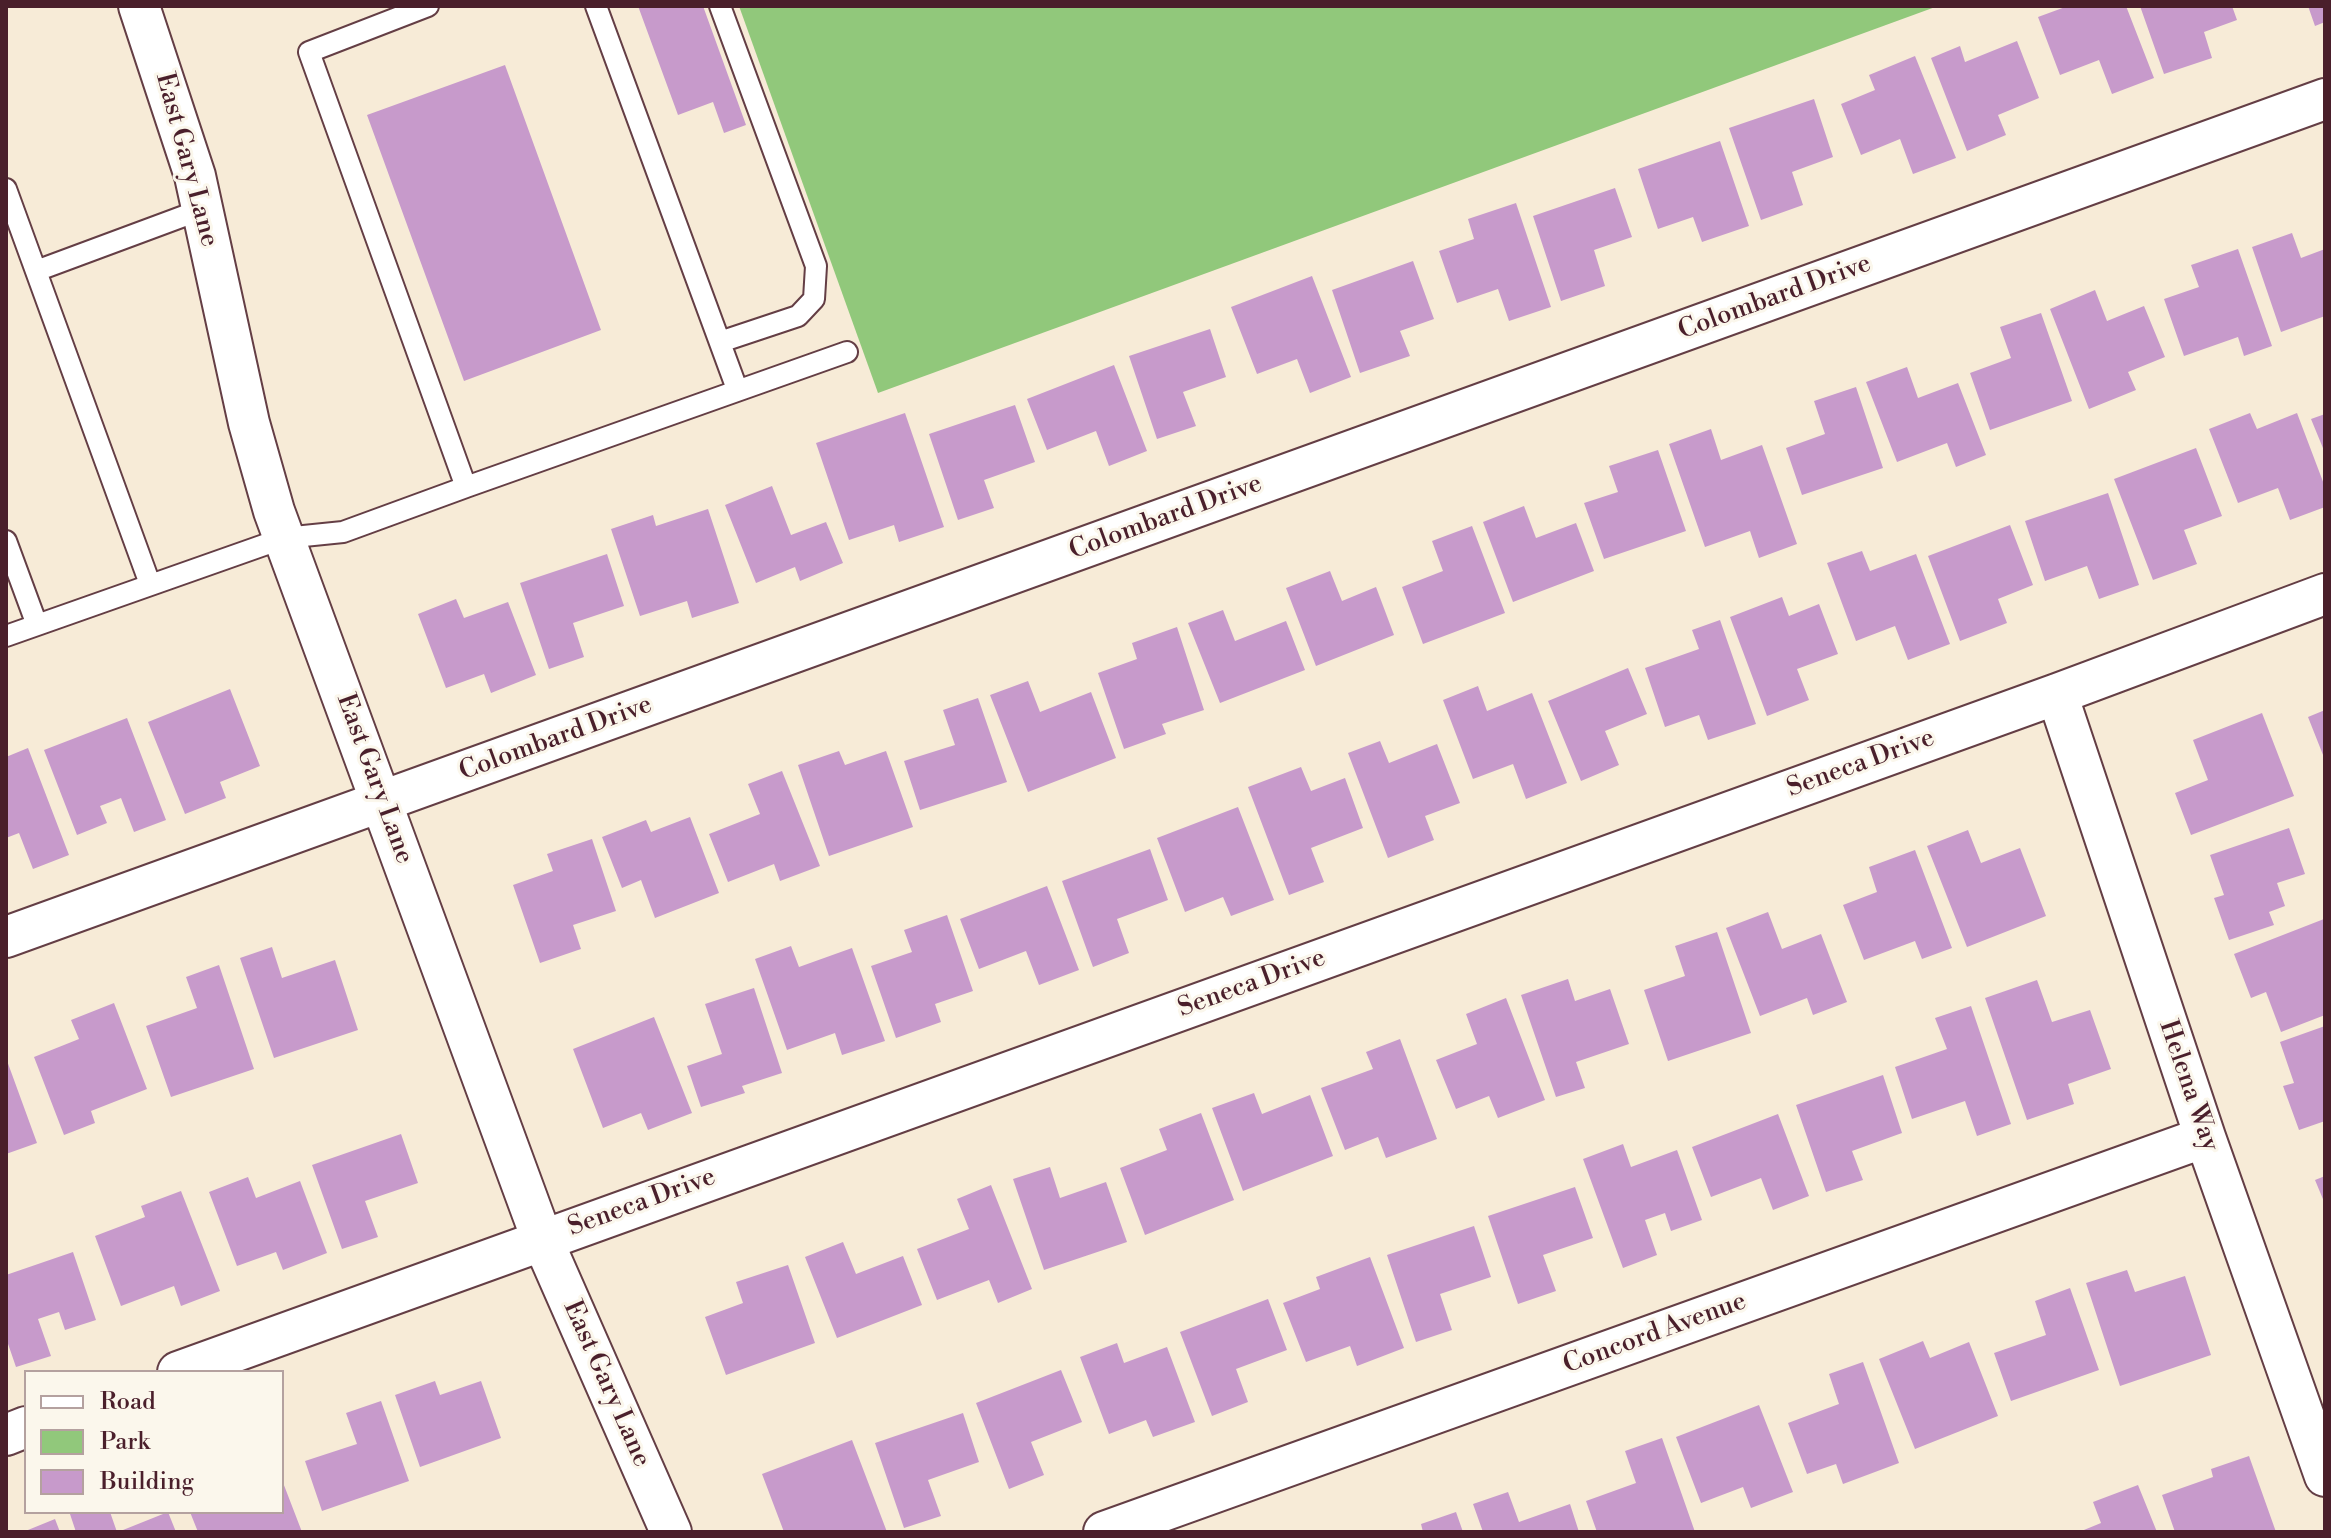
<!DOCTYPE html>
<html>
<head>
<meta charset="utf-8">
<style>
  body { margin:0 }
  #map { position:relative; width:2331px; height:1538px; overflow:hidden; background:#f7ebd7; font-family:"Libre Bodoni",serif }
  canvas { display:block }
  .frame { position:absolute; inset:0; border:8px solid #4a1f2b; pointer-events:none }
  .legend { position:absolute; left:24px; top:1370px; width:260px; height:144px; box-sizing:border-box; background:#fbf7ec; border:2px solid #b4a19f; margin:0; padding:10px 14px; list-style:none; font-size:24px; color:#4a1f2b }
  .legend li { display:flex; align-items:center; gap:16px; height:40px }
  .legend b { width:40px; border:2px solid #b4a19f }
</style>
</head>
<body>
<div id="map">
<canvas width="2331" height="1538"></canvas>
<div class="frame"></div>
<ul class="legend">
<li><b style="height:10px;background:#fff"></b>Road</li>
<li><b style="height:22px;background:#91c87b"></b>Park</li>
<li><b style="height:22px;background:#c79acb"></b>Building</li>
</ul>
</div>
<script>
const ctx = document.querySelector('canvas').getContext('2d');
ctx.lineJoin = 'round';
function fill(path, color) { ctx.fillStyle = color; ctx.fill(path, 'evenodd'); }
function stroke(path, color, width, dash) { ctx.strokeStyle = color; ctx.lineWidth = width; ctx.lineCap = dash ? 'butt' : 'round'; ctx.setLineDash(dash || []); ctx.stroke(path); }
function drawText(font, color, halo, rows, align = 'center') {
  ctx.font = font + ' "Libre Bodoni",serif'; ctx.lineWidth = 6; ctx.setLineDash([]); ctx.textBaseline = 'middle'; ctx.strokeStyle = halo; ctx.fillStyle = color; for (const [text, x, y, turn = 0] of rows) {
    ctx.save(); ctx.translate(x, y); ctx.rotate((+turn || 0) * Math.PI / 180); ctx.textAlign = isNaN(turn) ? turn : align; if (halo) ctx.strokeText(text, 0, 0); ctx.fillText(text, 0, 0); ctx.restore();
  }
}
fill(new Path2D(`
  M739,6H1938L878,393Z`), '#91c87b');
fill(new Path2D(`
  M638,6H703L746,125L724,133L713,102L678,115Z
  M2068,6H2126L2154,78L2112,94L2099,60L2060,75L2038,17Z
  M2140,6H2232L2237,20L2204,32L2212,58L2164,74Z
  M2308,6H2325V22L2315,26Z
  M2017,41L2039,98L1998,115L2006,135L1967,151L1931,58L1960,46L1965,62Z
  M1915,56L1956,158L1913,174L1900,139L1861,155L1841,104L1875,90L1869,75Z
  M505,65L601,330L464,381L367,115Z
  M1814,99L1833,157L1792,172L1803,205L1761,220L1729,128Z
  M1720,141L1749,226L1702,242L1693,217L1658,229L1638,169Z
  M1615,188L1632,237L1594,250L1605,286L1561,301L1533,216Z
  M1516,203L1551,307L1509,321L1498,289L1457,303L1439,251L1474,239L1468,219Z
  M2292,233L2301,258L2325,249V316L2281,332L2252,247Z
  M2238,249L2272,346L2244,356L2238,337L2184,356L2164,299L2199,287L2191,265Z
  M1413,261L1434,319L1400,331L1410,356L1360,373L1332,290Z
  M1312,276L1351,377L1310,393L1297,359L1257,374L1231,307Z
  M2095,290L2107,321L2144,306L2165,357L2128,372L2136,390L2089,409L2050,309Z
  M2041,313L2072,401L1990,430L1970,373L2011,358L2000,327Z
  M1210,329L1226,377L1183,392L1196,426L1157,439L1129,356Z
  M1114,365L1147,451L1109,466L1096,431L1047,450L1027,399Z
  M1907,367L1918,398L1958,383L1986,455L1956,467L1947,443L1897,462L1866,382Z
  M1856,387L1883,468L1802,495L1786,448L1825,434L1814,401Z
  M1015,405L1035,462L984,480L994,508L958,520L929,434Z
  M905,413L944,527L899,542L894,525L849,540L816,443Z
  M2250,413L2257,429L2297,413L2325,487V507L2290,520L2278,488L2238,503L2209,429Z
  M2325,414V453L2311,419Z
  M1711,429L1721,460L1762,445L1797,544L1759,558L1750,531L1705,547L1669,444Z
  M2196,448L2222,516L2184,530L2197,564L2153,580L2114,479Z
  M1658,450L1686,531L1604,559L1584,503L1618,492L1609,466Z
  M772,486L791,535L826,522L843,563L800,581L795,567L756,583L725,505Z
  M2108,493L2139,585L2099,599L2087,566L2045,581L2025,521Z
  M1524,506L1536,538L1576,523L1594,571L1513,602L1483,522Z
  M708,509L739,603L692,618L687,601L640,616L611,529L653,515L656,526Z
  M2010,525L2033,585L1998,599L2007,623L1960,641L1928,556Z
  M1472,526L1505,613L1423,644L1402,587L1443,571L1432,541Z
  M1862,551L1870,571L1916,554L1950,644L1908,660L1895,626L1856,641L1827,563Z
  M607,554L624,606L573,623L584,657L549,669L520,583Z
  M1330,571L1342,601L1376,587L1394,635L1316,666L1286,588Z
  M1782,597L1789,616L1819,604L1838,654L1797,669L1809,700L1767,716L1730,617Z
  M456,599L464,618L508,602L536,675L491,693L484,674L446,688L418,614Z
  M1223,610L1235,641L1286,621L1305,670L1220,703L1188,623Z
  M1720,620L1756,724L1708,740L1699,715L1665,727L1645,668L1699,649L1692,630Z
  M1177,627L1204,710L1162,724L1166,734L1124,749L1098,673L1137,659L1132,643Z
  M1628,668L1647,714L1605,731L1619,765L1581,781L1548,701Z
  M1028,681L1040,712L1091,692L1116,758L1028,792L990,695Z
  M1478,686L1487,711L1532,693L1567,783L1526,799L1513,764L1473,779L1443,700Z
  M230,689L260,766L220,782L226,798L185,814L148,722Z
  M978,698L1007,782L920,810L904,761L955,745L943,710Z
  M2325,710V760L2308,717Z
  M2262,713L2294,796L2191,835L2175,793L2208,780L2193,740Z
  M127,718L166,820L134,832L121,798L100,806L107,823L77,835L44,750Z
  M1380,741L1389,763L1437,744L1460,803L1425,816L1434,840L1388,858L1348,753Z
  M28,748L69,855L33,869L19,833L6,838V757Z
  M839,751L845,765L886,751L913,827L829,856L798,765Z
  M1301,767L1311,791L1345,778L1363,828L1311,848L1324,882L1289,895L1248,787Z
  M782,771L820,866L780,881L774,864L728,882L709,834L760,814L748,784Z
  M1238,807L1274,900L1231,916L1223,897L1185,912L1157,838Z
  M690,817L719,893L655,918L641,880L622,888L602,837L646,820L651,832Z
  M2289,828L2305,874L2277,883L2285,906L2269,912L2274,925L2229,940L2214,898L2224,895L2210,855Z
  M1968,830L1981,863L2020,848L2046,916L1967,947L1927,846Z
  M592,839L616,911L573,925L581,949L540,963L513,885L553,871L547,854Z
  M1150,849L1168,900L1117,919L1129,953L1093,967L1062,881Z
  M1915,850L1952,948L1922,959L1915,941L1864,960L1843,905L1877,892L1869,867Z
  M1047,886L1079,970L1039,985L1026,951L979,969L960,919Z
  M1768,912L1782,949L1821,934L1847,1002L1813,1015L1807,998L1760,1016L1726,928Z
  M947,915L973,991L935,1004L941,1022L896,1038L871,966L912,952L904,930Z
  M2324,919L2325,1015L2281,1032L2266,992L2251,998L2234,954Z
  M1717,932L1751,1033L1668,1061L1644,990L1685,976L1675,946Z
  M791,946L799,967L852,948L885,1041L842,1055L835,1033L787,1050L755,959Z
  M272,947L282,978L335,960L358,1030L274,1058L240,958Z
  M219,965L254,1069L171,1097L146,1026L197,1008L186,977Z
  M1568,979L1575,1001L1610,989L1629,1044L1576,1062L1585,1088L1556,1097L1521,995Z
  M2037,980L2052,1022L2090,1010L2111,1069L2068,1084L2074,1104L2027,1120L1985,998Z
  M754,988L782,1073L742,1086L745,1093L701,1107L687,1066L722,1054L705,1004Z
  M1506,998L1545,1100L1498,1118L1489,1096L1456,1109L1436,1060L1477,1044L1466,1014Z
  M114,1003L147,1089L91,1111L95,1123L64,1135L34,1057L79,1039L71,1020Z
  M1971,1006L2011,1124L1977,1136L1965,1101L1912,1119L1895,1067L1947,1049L1935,1018Z
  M654,1017L692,1113L648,1130L641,1113L603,1128L573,1049Z
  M2325,1026V1121L2299,1130L2283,1086L2294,1083L2280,1042Z
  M1400,1039L1437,1139L1386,1158L1378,1137L1345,1150L1321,1088L1373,1069L1366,1052Z
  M6,1058L37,1143L6,1154Z
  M1883,1075L1902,1133L1852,1151L1863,1180L1826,1192L1796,1105Z
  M1254,1093L1262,1114L1310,1095L1333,1156L1243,1191L1212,1108Z
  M1201,1113L1234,1200L1145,1235L1120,1168L1167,1150L1159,1129Z
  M1778,1114L1809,1196L1773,1210L1761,1178L1711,1197L1692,1147Z
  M401,1134L418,1183L365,1201L378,1237L342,1249L312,1165Z
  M1623,1144L1631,1167L1677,1150L1702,1220L1671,1231L1665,1213L1645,1220L1657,1255L1623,1268L1583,1159Z
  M1050,1167L1060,1198L1106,1182L1127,1242L1044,1270L1013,1179Z
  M2325,1176V1204L2315,1180Z
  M248,1177L256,1198L300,1181L327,1253L283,1270L276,1252L237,1266L209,1192Z
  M991,1185L1032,1289L998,1303L989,1280L937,1300L917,1249L969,1229L957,1199Z
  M1575,1187L1593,1238L1543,1255L1556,1291L1518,1304L1488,1216Z
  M181,1191L220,1291L181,1306L174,1286L121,1306L95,1236L145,1217L141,1206Z
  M1474,1226L1491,1277L1440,1294L1452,1330L1416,1342L1387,1255Z
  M843,1242L856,1274L903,1256L922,1305L837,1338L805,1257Z
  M73,1252L96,1320L65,1330L59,1312L38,1319L51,1356L16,1367L6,1338V1275Z
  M1370,1257L1404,1348L1357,1366L1350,1346L1306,1362L1283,1303L1320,1289L1316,1277Z
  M788,1265L815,1343L726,1375L705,1317L743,1303L736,1282Z
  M2127,1270L2135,1292L2185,1276L2211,1355L2120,1386L2086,1283Z
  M2070,1288L2099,1370L2011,1401L1994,1353L2046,1335L2035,1301Z
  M1268,1299L1287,1350L1236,1369L1248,1402L1212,1416L1180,1332Z
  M1923,1341L1930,1358L1969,1342L1998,1416L1915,1449L1879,1359Z
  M1117,1343L1124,1363L1167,1347L1195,1422L1153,1437L1146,1420L1109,1434L1080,1357Z
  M1863,1362L1899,1463L1843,1484L1836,1464L1807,1474L1788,1423L1839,1404L1829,1374Z
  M1061,1370L1082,1422L1031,1442L1044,1475L1009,1489L976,1403Z
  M435,1381L440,1395L481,1381L501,1438L420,1467L395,1395Z
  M381,1401L409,1481L322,1511L305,1461L357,1444L346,1413Z
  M1759,1405L1793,1492L1751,1508L1743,1487L1701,1503L1676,1437Z
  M963,1413L979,1462L928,1480L941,1516L904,1528L875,1443Z
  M1662,1438L1695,1532H1597L1586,1501L1636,1483L1625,1451Z
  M852,1440L887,1532H838L837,1530L830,1532H784L762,1474Z
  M2249,1456L2276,1532H2175L2162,1495L2213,1477L2211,1469Z
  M282,1480L302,1532H198L190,1512H282Z
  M2138,1485L2157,1532H2079L2101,1523L2093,1502Z
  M1508,1492L1519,1522L1570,1504L1579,1532H1483L1473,1504Z
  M75,1512H110L117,1532H76L70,1514Z
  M168,1512L176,1532H118Z
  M1456,1512L1463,1532H1423L1421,1524Z
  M55,1519L60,1532H23Z`), '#c79acb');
const lane = new Path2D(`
  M596,6L737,389
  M720,6L816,266L814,299L798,316L720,342
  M6,189L150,584
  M36,271L203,209
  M466,487L847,352
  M6,541L37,625
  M6,636L284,538L343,532L466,487L309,52L428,6`);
const street = new Path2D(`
  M139,6L195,176L249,423L274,511L542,1239L671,1532
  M2057,694L2205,1137L2325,1476
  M6,937L2325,99
  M178,1372L2057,694L2325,594
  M6,1435L26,1427
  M1104,1532L2205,1137`);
stroke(lane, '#643e45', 24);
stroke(street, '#643e45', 44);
stroke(lane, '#fff', 20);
stroke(street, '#fff', 40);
drawText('26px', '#4a1f2b', '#fbf7ec', [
  ["East Gary Lane",186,160,75],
  ["Colombard Drive",1775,298,-20],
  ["Colombard Drive",1166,518,-20],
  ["Colombard Drive",556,739,-20],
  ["Seneca Drive",1861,764,-20],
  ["East Gary Lane",374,779,70],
  ["Seneca Drive",1252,984,-20],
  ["Helena Way",2188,1086,71],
  ["Seneca Drive",642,1203,-20],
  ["Concord Avenue",1655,1334,-20],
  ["East Gary Lane",606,1384,66]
]);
</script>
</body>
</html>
